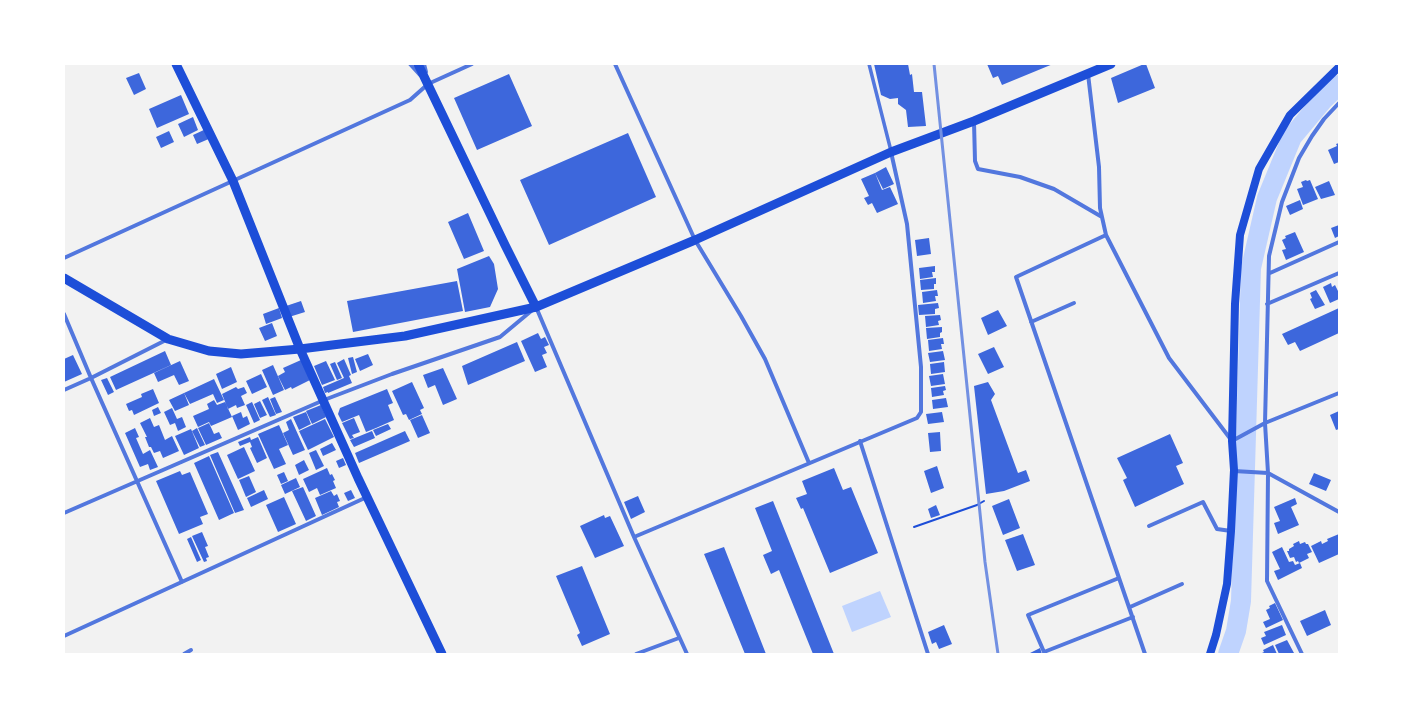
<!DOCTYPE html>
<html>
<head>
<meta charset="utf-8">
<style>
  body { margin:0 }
  #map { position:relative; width:1403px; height:718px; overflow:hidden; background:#f2f2f2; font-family:"Fira Sans",sans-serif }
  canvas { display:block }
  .frame { position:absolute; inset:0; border:65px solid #fff; pointer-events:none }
</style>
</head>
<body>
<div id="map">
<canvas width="1403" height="718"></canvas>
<div class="frame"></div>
</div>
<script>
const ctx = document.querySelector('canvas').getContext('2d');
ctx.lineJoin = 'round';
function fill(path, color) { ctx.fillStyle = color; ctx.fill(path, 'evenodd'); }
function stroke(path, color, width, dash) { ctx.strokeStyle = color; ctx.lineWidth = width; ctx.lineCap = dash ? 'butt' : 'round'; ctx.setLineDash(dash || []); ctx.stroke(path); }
fill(new Path2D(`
  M880,591L891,617L852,632L842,606Z`), '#bfd3fe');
stroke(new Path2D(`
  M1228,654L1236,631L1241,601L1251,268L1267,198L1292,137L1323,100L1339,85`), '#bfd3fe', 20);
fill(new Path2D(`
  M874,64H908L910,75L912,74L914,92H922L926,126L908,127L906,110L898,104V98L890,99L881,95Z
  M987,64H1053L1002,85L998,76L993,78Z
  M1144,64H1146L1155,88L1118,103L1111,78Z
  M139,73L146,89L134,95L126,78Z
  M509,74L532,126L477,150L454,98Z
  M181,95L189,114L157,128L149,109Z
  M193,117L198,130L184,137L178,124Z
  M206,129L211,138L197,144L193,135Z
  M169,131L174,142L161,148L156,137Z
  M628,133L656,197L549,245L520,180Z
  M1339,143V162L1334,164L1328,150L1337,146L1336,144Z
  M886,167L894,184L883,189L875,173Z
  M875,173L882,190L890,187L898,204L877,213L872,203L868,205L864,198L869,196L861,179Z
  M1306,180L1307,181L1310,180L1318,199L1303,205L1297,189L1303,187L1301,182Z
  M1329,181L1335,195L1321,199L1315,187Z
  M1300,200L1303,209L1290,215L1286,206Z
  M468,213L484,251L464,259L448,222Z
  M1339,225V236L1335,238L1331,228Z
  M1295,232L1304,252L1286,260L1282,250L1286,249L1282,240L1286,238L1285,236Z
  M929,238L931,254L917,256L915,240Z
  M489,256L494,264L498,289L490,307L465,312L457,269Z
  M935,266V272H932L933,277L920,279L919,268Z
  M936,278V284H934V289L921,290L920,280Z
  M457,281L463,311L353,332L347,301Z
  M1331,283L1332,287L1335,285L1338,291H1339V299L1330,303L1323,287Z
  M937,290L938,296H935L936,301L923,303L922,292Z
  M1316,290L1325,305L1315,309L1310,299L1312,298L1310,293Z
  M301,301L305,312L289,317L286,306Z
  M938,303L939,308L935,309V314L919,315L918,305Z
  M279,308L282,318L266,324L263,314Z
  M1339,308V333L1300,351L1295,342L1288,345L1282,334Z
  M998,310L1007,326L988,335L981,318Z
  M940,315L941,320L938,321L939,325L926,327L925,316Z
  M272,323L277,336L265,341L259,328Z
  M942,327V332L940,333V337L927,339L926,328Z
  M538,333L541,339L545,337L549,345L544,347L547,353L542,355L547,367L535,372L521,341Z
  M943,338L944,344H941L942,349L929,351L928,340Z
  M517,342L525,361L468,385L462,366Z
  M994,347L1004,367L988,374L978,354Z
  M165,351L171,365L116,390L110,377Z
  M943,351L945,360L930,362L928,353Z
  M368,354L373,365L360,371L355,359Z
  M73,355L82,374L64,382V359Z
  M353,357L357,372L352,374L348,358Z
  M344,359L351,375L349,376L352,383L328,393V392L325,393L323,387L344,378L337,363Z
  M301,360L310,380L292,389L291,387L285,390L278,376L285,372L283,368Z
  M180,361L189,381L179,385L174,375L158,382L154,373Z
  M326,361L335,380L322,385L314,366Z
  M335,362L342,378L337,380L330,364Z
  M944,362L945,372L931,374L930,364Z
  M273,365L284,390L273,395L262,370Z
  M231,367L237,382L222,389L216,374Z
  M443,368L457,399L443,405L435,385L428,388L423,375Z
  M261,374L267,387L252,394L246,381Z
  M943,374L945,384L931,386L929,376Z
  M107,378L114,392L108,395L101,380Z
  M214,379L224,400L217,403L213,394L190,404L184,393Z
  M412,382L424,408L420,410L422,414L409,420L406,414L403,415L392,391Z
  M988,382L995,394L991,400L1018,473L1026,470L1030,481L1004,491L986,494L974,386Z
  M945,386L946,390L943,391L944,395L932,397L931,388Z
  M236,387L238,389L244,387L247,393L241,396L245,405L237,408L236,405L228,409L222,394Z
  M153,389L159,403L134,415L132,410L129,411L126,404L142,397L141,394Z
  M387,389L393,403L388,405L394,420L376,428L372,420L376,428L366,432L359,415L342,422L338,414L340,408Z
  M184,393L189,405L175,411L169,400Z
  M268,397L276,415L270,417L262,400Z
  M275,397L282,412L276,414L270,399Z
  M946,398L948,407L933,409L932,400Z
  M214,400L217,405L225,402L232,417L211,426L209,422L198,427L193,416L209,409L207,404Z
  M260,401L267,415L260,418L254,404Z
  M252,402L260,420L254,423L246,405Z
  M321,405L326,417L312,424L306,411Z
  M158,407L161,413L154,416L152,410Z
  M172,408L177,419L182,417L186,427L178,431L175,423L170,425L164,412Z
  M1339,411V429L1336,430L1330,415Z
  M241,412L243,418L247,416L250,424L238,430L232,416Z
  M306,412L311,424L299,430L293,417Z
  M942,412L944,422L928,424L926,414Z
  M422,415L430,433L418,438L410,420Z
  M150,418L154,427L159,425L165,440L172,436L179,451L163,458L160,451L154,453L151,447H149L145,437H147L140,423Z
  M354,418L360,432L352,435L354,438L350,439L342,423Z
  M291,419L305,450L293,455L283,433L289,430L286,422Z
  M325,419L334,437L308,450L299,431Z
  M209,423L214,434L219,432L222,438L206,445L198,428Z
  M388,424L391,429L376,436L373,430Z
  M279,425L288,445L279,449L286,464L274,469L258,434Z
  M135,428L139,437L136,438L143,454L150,450L158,467L150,470L148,464L140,467L125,433Z
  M197,428L205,445L200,447L192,431Z
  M191,429L199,448L184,455L175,436Z
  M372,431L375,438L354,447L350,440Z
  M405,431L410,441L359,463L355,453Z
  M940,432L941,451L930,452L928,433Z
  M1170,434L1183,463L1176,466L1184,484L1135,507L1123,480L1127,478L1117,458Z
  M250,437L251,440L258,437L267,458L257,463L250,448L252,447L250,442L240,446L238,442Z
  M332,443L336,450L323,456L320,449Z
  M244,447L255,471L238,479L227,455Z
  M316,450L324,466L316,470L309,453Z
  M218,452L244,510L235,513L210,455Z
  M209,456L234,513L219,520L194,463Z
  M343,458L346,465L339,468L336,461Z
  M304,460L309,470L299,475L295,465Z
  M937,466L944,488L931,493L924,471Z
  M327,468L330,475L332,474L335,480L333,481L336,488L320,495L317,488L309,492L303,479Z
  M834,468L843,490L851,487L878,553L830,573L803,508L801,509L796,498L807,494L802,481Z
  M180,471L182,475L190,472L208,514L200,517L203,524L179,534L156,481Z
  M284,472L288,481L281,484L277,475Z
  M1314,473L1331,480L1326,491L1309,484Z
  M249,476L256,492L246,497L239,480Z
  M296,478L300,487L285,494L281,485Z
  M303,487L316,516L306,521L292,491Z
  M264,490L268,499L251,507L247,498Z
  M351,490L355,498L348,501L344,493Z
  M331,491L334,496L337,494L340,501L337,502L339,507L322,515L315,498Z
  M638,496L645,512L631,519L624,502Z
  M284,497L296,524L278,532L266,505Z
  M1295,498L1297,504L1291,507L1299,525L1278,534L1274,523L1280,521L1274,507Z
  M1009,499L1020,528L1003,535L992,506Z
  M773,501L834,654H813L779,570L771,574L763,555L772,551L755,508Z
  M936,505L940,515L931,518L928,509Z
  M604,515L605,518L610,516L624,546L595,558L580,526Z
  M202,532L208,546L205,547L209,557L206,558L207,561L204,562L192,536Z
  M1023,534L1035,565L1017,571L1005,540Z
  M1339,534V554L1319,563L1311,546L1321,541L1322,544L1328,541L1327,539Z
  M191,537L201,560L197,562L187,539Z
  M1299,541L1300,544L1305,542L1306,544H1308L1312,552L1307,554L1309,558L1299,563L1298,561L1296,562L1294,557L1290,558L1287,551H1289V549L1294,546L1293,544Z
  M724,547L766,654H745L704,554Z
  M1282,547L1289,562L1293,561L1295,565L1300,563L1302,568L1278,580L1274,571L1280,569L1272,552Z
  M582,566L610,634L582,646L577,635L580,633L556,576Z
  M1275,603L1283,620L1266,628L1263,622L1270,619L1266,610L1270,608L1269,606Z
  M1325,610L1331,625L1307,636L1300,621Z
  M944,625L952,644L939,649L936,642L932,644L928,632Z
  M1282,625L1286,635L1264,645L1261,638L1266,636L1264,632Z
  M1287,640L1294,653L1279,654L1275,645Z
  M1273,645L1277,654H1262V653L1264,652L1263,650Z
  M1040,648L1042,654H1028Z`), '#3d67dc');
stroke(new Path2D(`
  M914,527L977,505L984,501`), '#1d4ed8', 2);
stroke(new Path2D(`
  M869,64L891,151`), '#5277de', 3.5);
stroke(new Path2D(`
  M410,64L420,75
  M424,64L426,72
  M615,64L695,240L741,316L765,359L809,463
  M1088,74L1099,167L1100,208L1106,235L1169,358L1232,441L1265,423L1339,393
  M974,122L975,161L978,169L1020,177L1054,189L1102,217
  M1106,235L1016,277L1145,654
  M64,258L410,100L428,84L472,64
  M1270,273L1339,242
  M1267,304L1339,273
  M64,314L91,378L182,582
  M1031,322L1074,303
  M64,390L91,378L168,339
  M860,441L928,654
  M1234,471L1268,473L1339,512
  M64,513L324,400L392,374L500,337L536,307L634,537L687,654
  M1149,526L1203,502L1217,529L1231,531
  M634,537L917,418L921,412V367L907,224L891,152
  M1119,578L1028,615L1044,652L1133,617
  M1130,607L1182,584
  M64,636L367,497
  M184,654L191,650
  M636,654L679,638
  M1302,654L1267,581L1268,473L1265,423L1269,256L1282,202L1299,158L1312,136L1324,119L1339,103`), '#5277de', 4);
stroke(new Path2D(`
  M1210,654L1216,635L1227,584L1231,531L1234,470L1232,441L1235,304L1240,235L1259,169L1290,115L1339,67`), '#1d4ed8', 8);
stroke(new Path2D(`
  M64,278L168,339L209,351L241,354L300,349L405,336L536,307`), '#1d4ed8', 9);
stroke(new Path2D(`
  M176,64L233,181L300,349L358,478L442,654
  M418,64L505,245L536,307L695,240L891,152L974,121L1111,64`), '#1d4ed8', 9);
stroke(new Path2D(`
  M934,64L985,562L998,654`), '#7290e2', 3);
</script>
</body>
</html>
